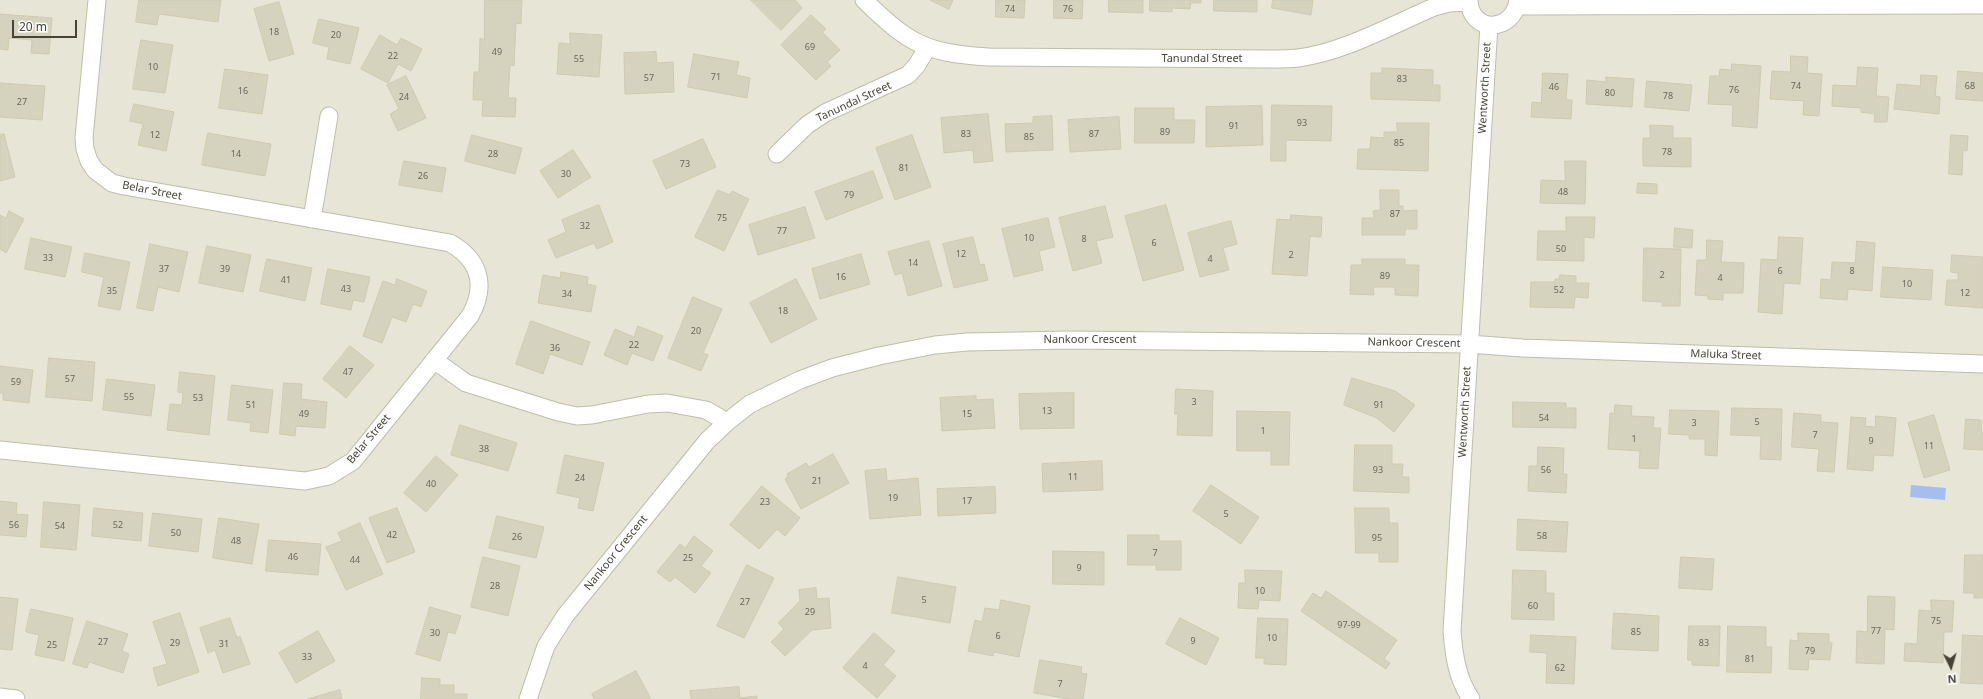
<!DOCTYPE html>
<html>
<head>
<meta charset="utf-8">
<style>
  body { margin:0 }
  #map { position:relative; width:1983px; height:699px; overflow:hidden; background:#f3f3e8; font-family:"Noto Sans",sans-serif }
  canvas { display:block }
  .north { position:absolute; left:1931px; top:647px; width:40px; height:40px; -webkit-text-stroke:3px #fff; paint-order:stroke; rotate:175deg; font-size:11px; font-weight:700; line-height:16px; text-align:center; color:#474437 }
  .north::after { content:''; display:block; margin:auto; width:14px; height:18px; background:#474437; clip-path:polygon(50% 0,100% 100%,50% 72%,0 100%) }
  .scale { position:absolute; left:12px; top:20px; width:65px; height:18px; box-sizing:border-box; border:2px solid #474437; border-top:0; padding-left:5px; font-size:12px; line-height:14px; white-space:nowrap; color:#474437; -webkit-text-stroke:3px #fff; paint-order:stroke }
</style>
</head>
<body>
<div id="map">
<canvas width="1983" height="699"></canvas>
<div class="north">N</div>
<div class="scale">20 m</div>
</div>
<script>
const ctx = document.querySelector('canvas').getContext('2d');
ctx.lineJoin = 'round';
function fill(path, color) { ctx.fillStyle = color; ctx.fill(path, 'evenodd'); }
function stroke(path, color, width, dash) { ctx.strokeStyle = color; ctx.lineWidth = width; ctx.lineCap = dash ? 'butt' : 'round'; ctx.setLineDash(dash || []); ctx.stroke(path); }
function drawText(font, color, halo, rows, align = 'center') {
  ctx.font = font + ' "Noto Sans",sans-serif'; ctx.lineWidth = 3; ctx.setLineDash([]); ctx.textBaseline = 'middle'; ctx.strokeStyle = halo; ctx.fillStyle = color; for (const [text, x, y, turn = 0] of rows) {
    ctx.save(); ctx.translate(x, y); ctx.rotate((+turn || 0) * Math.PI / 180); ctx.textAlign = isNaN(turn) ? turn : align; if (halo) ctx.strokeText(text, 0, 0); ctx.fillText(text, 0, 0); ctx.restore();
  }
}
fill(new Path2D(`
  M0,0H1983V699H0Z`), '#e7e6d6');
fill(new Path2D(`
  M1911,485L1946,488L1945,500L1910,497Z`), '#a6beee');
const building = new Path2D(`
  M139,0H221L218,22L159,14L157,25L136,22Z
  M485,0H522L521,24L516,23L514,66L510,65L508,98H516L515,117L482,116L483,100H473L474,72H479L480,38L484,40Z
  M751,0H795L802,8L781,30Z
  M930,0H953L949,9Z
  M996,0H1025L1024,18L996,17Z
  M1054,0H1083L1082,19L1054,18Z
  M1109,0H1143V13L1109,12Z
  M1150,0H1201V3H1191L1190,9L1172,8V12L1150,11Z
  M1214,0H1257V12L1214,11Z
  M1273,0H1313L1311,15L1272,8Z
  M279,2L294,54L269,61L254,9Z
  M0,14L52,18L49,54L31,53L32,40L9,38L8,50L0,49Z
  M811,15L826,29L822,32L840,50L827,62L831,66L816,80L781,45Z
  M319,19L359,28L350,64L327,59L329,47L313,43Z
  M570,33L602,35L599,77L557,74L559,43L570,44Z
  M380,35L397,45L401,38L422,49L411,71L398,64L388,83L361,69Z
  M141,40L173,45L165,93L133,89Z
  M656,52L657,63L673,62L674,92L625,94L624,53Z
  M694,54L739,62L736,75L750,78L747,98L688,87Z
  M1791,56L1808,57L1807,73L1822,74L1819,116L1803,115L1804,101L1770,99L1772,71L1790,72Z
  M1732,64L1761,66L1757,128L1732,126L1733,105L1708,104L1710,76H1719L1720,69L1731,70Z
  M1858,67L1878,68L1876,96L1889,97L1887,122H1874L1875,114L1861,112V108L1832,106L1833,85L1856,86Z
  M1382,68L1433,70V85H1440V101L1371,99V73H1382Z
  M225,69L268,75L262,114L219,108Z
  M1958,71L1983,73V101L1956,99Z
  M1543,73L1568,74L1566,100H1572L1571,119L1531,117L1532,102L1541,103Z
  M1921,75L1937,76L1935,96L1940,97L1939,114L1894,109L1897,84L1920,86Z
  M406,76L426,118L398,131L390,114L399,109L387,85Z
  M1606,77L1634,79L1632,107L1586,104L1587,80L1606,82Z
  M1647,81L1692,85L1689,111L1645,107Z
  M0,83L45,86L42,120L0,117Z
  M134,104L174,112L166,151L138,145L143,124L130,121Z
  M1272,105L1332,106L1331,141L1286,140V161H1271Z
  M1262,106L1263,145L1206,147V107Z
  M1135,108H1174V120H1195L1194,143H1135Z
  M988,114L993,161L974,163L973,150L944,153L941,118Z
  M1052,116L1053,150L1006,152L1005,124L1033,123V117Z
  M1119,117L1121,149L1070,152L1068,120Z
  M1397,123H1429L1428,171L1357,169L1358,149H1370L1371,137L1384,138V132H1397Z
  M1650,125L1673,126V138H1691V167L1643,166V138H1650Z
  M208,133L271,144L265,176L202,165Z
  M4,134L15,177L0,181V135Z
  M472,135L522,148L515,174L465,161Z
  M912,135L931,187L895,200L876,148Z
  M1951,135L1968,136L1967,151L1963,150L1962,175L1949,174Z
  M703,139L716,167L666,189L653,161Z
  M573,150L591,177L558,198L540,171Z
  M404,161L446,168L442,192L399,185Z
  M1565,161H1586L1585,204L1540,203L1541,180L1565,181Z
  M873,171L883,198L826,220L815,192Z
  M1638,183L1657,184V194L1637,193Z
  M718,190L730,195L732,191L749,199L724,251L695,237Z
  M1380,190H1399V206H1403V211L1417,210V229H1405V235H1362V218H1374L1373,211L1380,210Z
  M599,205L613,242L597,249L594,243L556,258L548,240L566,232L562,220Z
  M1166,205L1184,270L1143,281L1125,216Z
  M1105,206L1113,237L1096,241L1102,263L1073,271L1059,218Z
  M805,207L815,238L758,255L749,225Z
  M9,211L24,219L6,253L0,249V215L6,218Z
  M1291,215L1322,217L1321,237L1310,236L1307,276L1272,274L1277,219L1290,220Z
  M1566,217H1595L1594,238L1584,237V261L1537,260L1538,231H1566Z
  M1048,218L1055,247L1039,251L1043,270L1014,277L1002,229Z
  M1231,221L1237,244L1223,248L1229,270L1200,277L1188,233Z
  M1675,228L1693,230L1692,248L1674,247Z
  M973,237L980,265L984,264L988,280L954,288L943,244Z
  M1779,237L1803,238L1800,284L1784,283L1782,314L1758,312L1761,259L1777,260Z
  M31,238L72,247L65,277L25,269Z
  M1707,240L1723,241L1721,262L1744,263L1743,293H1723V300L1708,299V296L1695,295L1697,260H1706Z
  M929,241L942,286L908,296L902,273L895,275L888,252Z
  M1857,241L1875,243L1872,291L1848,289L1847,300L1820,298L1821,279L1831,280L1832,262L1855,263Z
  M150,244L188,252L179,292L158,287L153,311L137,308Z
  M207,246L251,255L243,292L199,283Z
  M1644,248L1681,249L1680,306H1662V302L1643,301Z
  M85,253L130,262L120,310L98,306L104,277L82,272Z
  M861,254L870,284L820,299L812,269Z
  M1952,255L1983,257V308L1945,305L1947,280H1958V273L1951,272Z
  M267,259L312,268L305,301L260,291Z
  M1362,259H1405V265H1419L1418,296L1395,295V287H1373L1374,295L1350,294L1351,265H1362Z
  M1883,267L1933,270L1931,300L1881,297Z
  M328,269L370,277L364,302L353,300L351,310L321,304Z
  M561,272L588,277L587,284L596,286L591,312L538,303L543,275L560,278Z
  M1560,275L1576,276V283H1589L1588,298L1575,297L1574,308L1530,307L1531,282H1555V279H1559Z
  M397,279L427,291L421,307L413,304L406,322L392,317L382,343L363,336L383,281L395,285Z
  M796,279L817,319L771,343L750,303Z
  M693,297L722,309L703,353L708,355L701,371L668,358Z
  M531,321L590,342L582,365L550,354L543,374L516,364Z
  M638,326L663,336L653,361L632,353L627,365L604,355L615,329L634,337Z
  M350,346L374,365L346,398L323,379Z
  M49,358L95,362L92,401L46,397Z
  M0,366L33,370L29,403L3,400V393H0Z
  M180,372L215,376L209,435L167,430L170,404L182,405L183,393L178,392Z
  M1352,378L1395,391L1415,405L1394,432L1377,418L1344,405Z
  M107,379L155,385L151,416L103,410Z
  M284,383L302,384L301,399L327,402L325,428L296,426L295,436L280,434Z
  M232,385L273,390L268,433L250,431L251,423L228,420Z
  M1176,389L1213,391L1212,436L1177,435L1178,414H1175Z
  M1074,393V428L1020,429L1019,394Z
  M976,396V400L993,399L995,428L942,431L940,398Z
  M1513,402L1566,403V408H1576V428L1513,427Z
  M1615,405L1632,406L1631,416L1654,417L1653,428H1661L1658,469L1639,468L1640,451L1608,449L1610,413H1614Z
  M1732,408L1782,409L1781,460L1760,459L1761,436L1731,435Z
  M1670,410L1719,411L1717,456L1705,455V439H1689V435L1669,434Z
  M1237,411L1290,412L1289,465H1271V451H1237Z
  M1794,413L1821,415V422L1838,423L1834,472L1817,471L1819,449L1792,447Z
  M1934,415L1950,470L1924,478L1908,423Z
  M1876,416L1896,418L1893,456L1874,455L1873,471L1847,469L1851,417L1866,418L1865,426L1875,427Z
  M1966,419L1981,420L1983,450L1964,449Z
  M460,425L517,443L508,471L451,455Z
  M1355,445H1392V464H1403L1402,477H1409V493L1354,491Z
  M1538,447L1564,448L1563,474H1567L1566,493L1528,491L1529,466H1537Z
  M833,454L849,483L801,509L785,479L788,477L787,474L806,463L809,467Z
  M565,455L604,463L593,511L578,508L580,498L557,493Z
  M436,456L458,475L426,512L404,493Z
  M1102,461L1103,490L1043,492L1042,464Z
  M886,469L887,481L918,478L921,515L870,519L865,471Z
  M1211,485L1259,517L1241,544L1193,511Z
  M762,486L800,518L785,536L777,529L759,549L730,525Z
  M995,487L996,513L938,516L937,489Z
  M0,501L17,503L16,514L28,515L26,537L0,535Z
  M44,502L80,505L76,550L41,547Z
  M94,508L143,513L141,541L92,536Z
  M397,508L415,552L387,563L369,518Z
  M1355,508H1389V523H1398V562H1379V553H1356Z
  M153,513L202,519L198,552L149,546Z
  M497,516L544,527L536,558L489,548Z
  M219,518L259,524L252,564L213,558Z
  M1518,519L1568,522L1566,552L1517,550Z
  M360,523L383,574L346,590L326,547L342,541L338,533Z
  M1128,535H1159V541H1181V570H1156V565H1128Z
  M694,536L713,551L701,566L711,573L695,593L675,577L670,582L657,572L680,544L685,548Z
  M269,540L321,544L318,575L266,571Z
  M1053,551L1104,552V585L1053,584Z
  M1965,555H1983V598H1974V593H1964Z
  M483,557L520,566L508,616L471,607Z
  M1681,557L1714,559L1712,590L1679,588Z
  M747,565L774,578L744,638L717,626Z
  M1245,570L1282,571L1280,601L1259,600L1258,609L1238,608L1239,583H1245Z
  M1513,570L1546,571V593H1554V620L1512,619Z
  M898,577L956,587L950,623L892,613Z
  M816,588L817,599L829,598L831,628L812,630L785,656L771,642L784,629L778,623L800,601L799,590Z
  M1326,591L1397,640L1384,659L1390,663L1386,669L1301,611L1313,593L1321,598Z
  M1868,596L1895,597L1894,630L1885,629L1884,664L1856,663L1857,631L1867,632Z
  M0,597L18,599L12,650L0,649Z
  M1001,600L1030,606L1019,657L994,652L993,656L968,651L975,620L982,622L985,608L999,610Z
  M1931,600L1954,601L1952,632H1944L1943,663L1904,661L1905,643L1917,644L1919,610L1931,611Z
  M430,607L461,616L455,634L448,632L440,661L416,654Z
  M31,609L73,618L64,661L35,655L39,635L26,632Z
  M180,613L199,672L158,686L153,668L167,664L153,622Z
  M1614,613L1659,616L1658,651L1612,649Z
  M230,618L237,638L240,636L250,664L223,673L215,650L208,653L200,628Z
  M1180,618L1219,638L1206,665L1166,644Z
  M1258,618L1288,619L1286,665L1264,664V658H1256Z
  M87,621L128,634L122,651L129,654L123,673L89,662L87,668L73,664Z
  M1689,626H1720L1719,666L1692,665V660H1688Z
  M1728,626L1766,627V647H1772L1771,673L1727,672Z
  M318,631L335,661L296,683L279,653Z
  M874,633L895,651L883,665L896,676L877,698L843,668Z
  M1798,633L1829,634V643H1832L1830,660L1809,659L1808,670L1789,669L1790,640L1798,641Z
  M1531,635L1576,637L1574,684L1546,683L1547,653L1530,652Z
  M1963,635L1983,636V684L1961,683Z
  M1040,660L1082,667L1081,673L1087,674L1083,699H1070L1034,693Z
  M636,671L651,699H594L592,694Z
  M422,678L440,679V685H454V694H467V699H421Z
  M739,687L740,698L757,696V699H691L690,691Z
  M340,690L342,699H308Z`);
fill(building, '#d5d2be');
stroke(building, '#cfcbb1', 1);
const street = new Path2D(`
  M864,0C909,44 925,53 989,57L1270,59C1279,59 1289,59 1298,58C1344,52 1392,25 1434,7L1449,3L1469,2
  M1469,0C1470,33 1513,34 1518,0
  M1517,6L1983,5
  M777,154L807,125L825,113L908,75L917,65L927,48
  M312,219L329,116
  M434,360L466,383L558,412L577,416L592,415L648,404L667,403L706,410L727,422
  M0,450L305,481L329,476L353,461L470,316C487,286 480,260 450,243L124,186L112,183L95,170L89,161L85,149L84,138L97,0
  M0,697L16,699
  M528,699L546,646L565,616L707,441L727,422L750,404L800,380L832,368L879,356L935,345L967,342L1068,340L1469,344L1522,348L1983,364
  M1471,699C1457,678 1454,656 1452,631L1489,25`);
stroke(street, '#bfbdab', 19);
stroke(street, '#fff', 17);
drawText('9px', '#6a6859', null, [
  ["74",1010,9],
  ["76",1068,9],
  ["18",274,32],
  ["20",336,35],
  ["69",810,47],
  ["49",497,52],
  ["22",393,56],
  ["55",579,59],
  ["10",153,67],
  ["71",716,77],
  ["57",649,78],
  ["83",1402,79],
  ["74",1796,86],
  ["68",1970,86],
  ["46",1554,87],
  ["76",1734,90],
  ["16",243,91],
  ["80",1610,93],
  ["78",1668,96],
  ["24",404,97],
  ["27",22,102],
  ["93",1302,123],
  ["91",1234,126],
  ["89",1165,132],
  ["83",966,134],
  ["87",1094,134],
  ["12",155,135],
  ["85",1029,137],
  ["85",1399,143],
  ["78",1667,152],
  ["14",236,154],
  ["28",493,154],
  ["73",685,164],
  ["81",904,168],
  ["30",566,174],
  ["26",423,176],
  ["48",1563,192],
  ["79",849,195],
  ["87",1395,214],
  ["75",722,218],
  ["32",585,226],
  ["77",782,231],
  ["10",1029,238],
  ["8",1084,239],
  ["6",1154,243],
  ["50",1561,249],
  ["12",961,254],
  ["2",1291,255],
  ["33",48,258],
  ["4",1210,259],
  ["14",913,263],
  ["37",164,269],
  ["39",225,269],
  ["6",1780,271],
  ["8",1852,271],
  ["2",1662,275],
  ["89",1385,276],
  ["16",841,277],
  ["4",1720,278],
  ["41",286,280],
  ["10",1907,284],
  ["43",346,289],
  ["52",1559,290],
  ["35",112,291],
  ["12",1965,293],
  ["34",567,294],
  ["18",783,311],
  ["20",696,331],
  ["22",634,345],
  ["36",555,348],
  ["47",348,372],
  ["57",70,379],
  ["59",16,382],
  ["55",129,397],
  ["53",198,398],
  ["3",1194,402],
  ["51",251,405],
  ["91",1379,405],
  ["13",1047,411],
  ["49",304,414],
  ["15",967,414],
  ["54",1544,418],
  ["5",1757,422],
  ["3",1694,423],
  ["1",1263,431],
  ["7",1815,435],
  ["1",1634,439],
  ["9",1871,441],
  ["11",1929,446],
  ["38",484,449],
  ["93",1378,470],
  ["56",1546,470],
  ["11",1073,477],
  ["24",580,478],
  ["21",817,481],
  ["40",431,484],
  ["19",893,498],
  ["17",967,501],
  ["23",765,502],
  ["5",1226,514],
  ["56",14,525],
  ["52",118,525],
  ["54",60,526],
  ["50",176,533],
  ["42",392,535],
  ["58",1542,536],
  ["26",517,537],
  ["95",1377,538],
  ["48",236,541],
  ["7",1155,553],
  ["46",293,557],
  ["25",688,558],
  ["44",355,560],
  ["9",1079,568],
  ["28",495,586],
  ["10",1260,591],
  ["5",924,600],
  ["27",745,602],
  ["60",1533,606],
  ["29",810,612],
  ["75",1936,621],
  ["97-99",1349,625],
  ["77",1876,631],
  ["85",1636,632],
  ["30",435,633],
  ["6",998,636],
  ["10",1272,638],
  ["9",1193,641],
  ["27",103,642],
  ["29",175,643],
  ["83",1704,643],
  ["31",224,644],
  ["25",52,645],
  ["79",1810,651],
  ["33",307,657],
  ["81",1750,659],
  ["4",865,666],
  ["62",1560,668],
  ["7",1060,684]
]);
drawText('11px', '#474437', '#fff', [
  ["Tanundal Street",1202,59],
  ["Wentworth Street",1485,88,-87],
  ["Tanundal Street",854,102,-25],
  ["Belar Street",152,191,11],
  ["Nankoor Crescent",1090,340],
  ["Nankoor Crescent",1414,343,1],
  ["Maluka Street",1726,355,2],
  ["Wentworth Street",1465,412,-87],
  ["Belar Street",369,439,-50],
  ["Nankoor Crescent",616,553,-51]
]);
</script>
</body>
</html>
